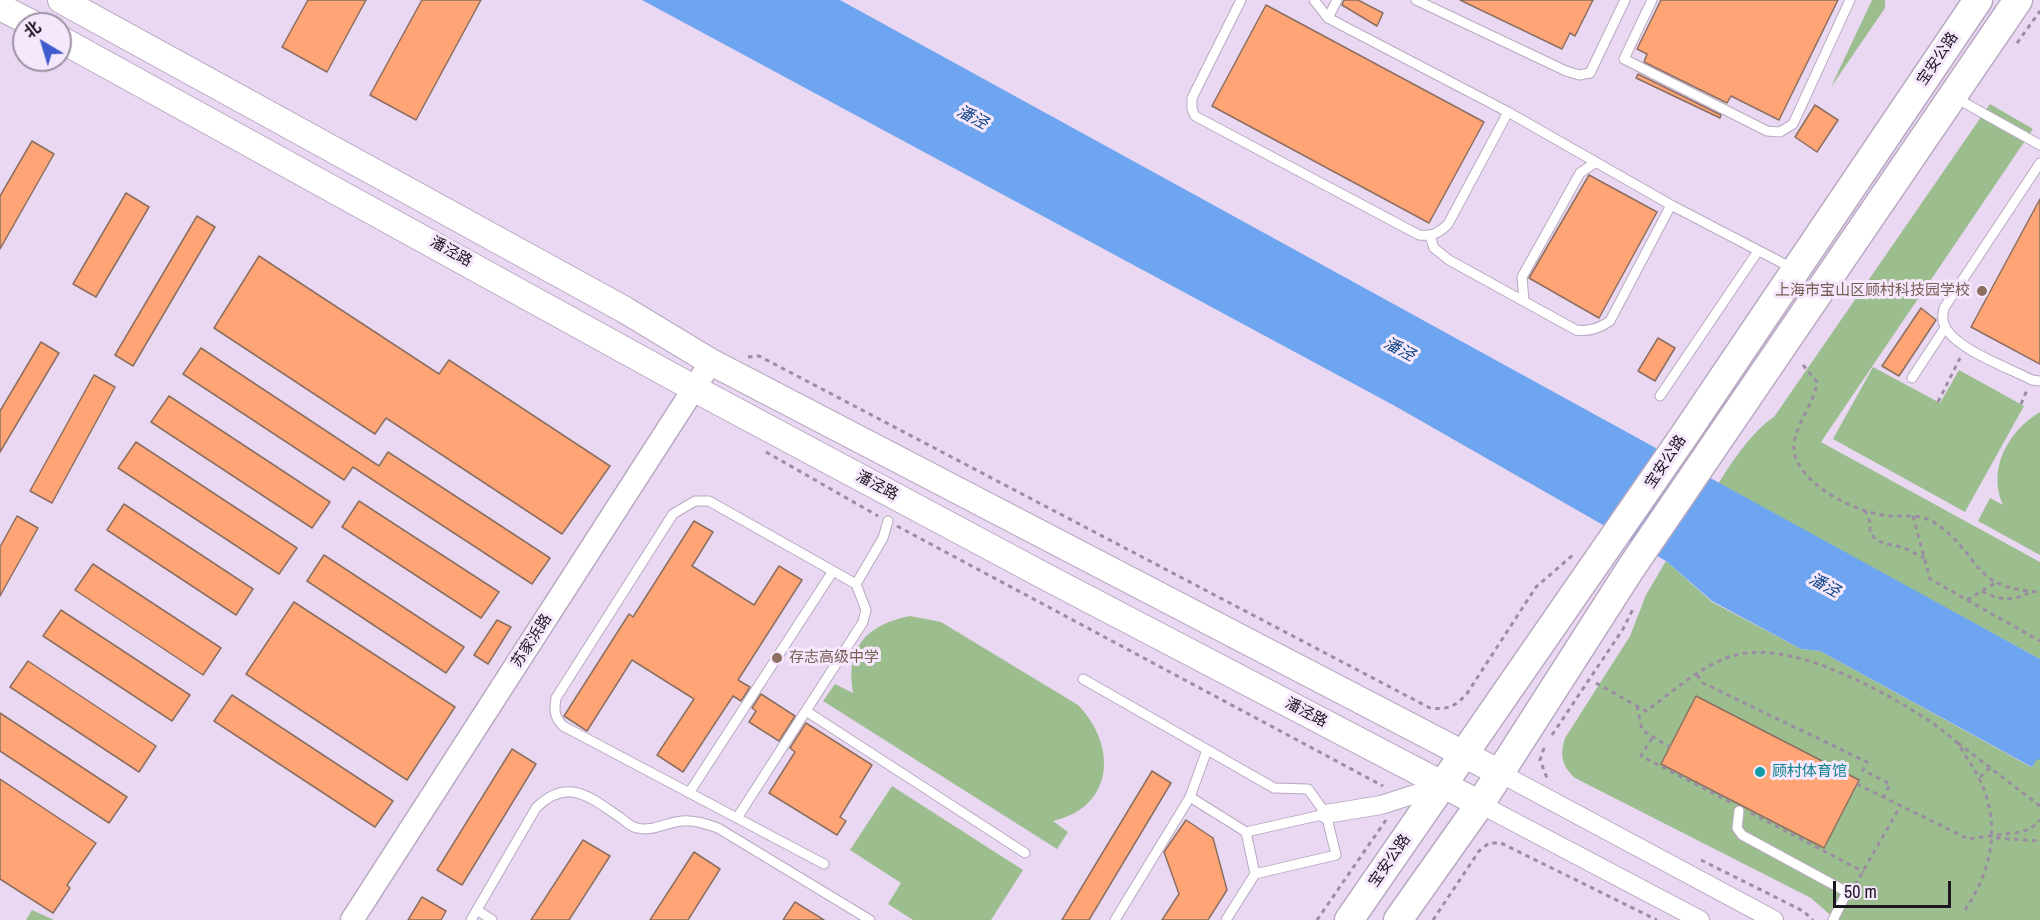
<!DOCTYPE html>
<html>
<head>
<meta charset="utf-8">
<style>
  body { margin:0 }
  #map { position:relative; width:2040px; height:920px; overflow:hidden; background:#ead8f3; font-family:"Archivo Narrow","Noto Sans SC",sans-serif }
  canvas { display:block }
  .north { position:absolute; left:12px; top:12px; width:60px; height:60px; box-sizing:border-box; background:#f5e7fc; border:2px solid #9e93a4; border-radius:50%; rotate:322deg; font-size:16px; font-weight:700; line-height:24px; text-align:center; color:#1c161f }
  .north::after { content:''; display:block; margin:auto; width:21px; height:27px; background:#3f5bce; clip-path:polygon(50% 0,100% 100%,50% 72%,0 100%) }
  .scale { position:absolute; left:1833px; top:881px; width:118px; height:27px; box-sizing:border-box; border:3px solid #1c161f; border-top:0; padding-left:8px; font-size:18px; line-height:21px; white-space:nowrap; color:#1c161f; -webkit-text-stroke:4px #f5e7fc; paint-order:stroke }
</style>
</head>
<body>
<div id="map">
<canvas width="2040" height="920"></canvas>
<div class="north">北</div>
<div class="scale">50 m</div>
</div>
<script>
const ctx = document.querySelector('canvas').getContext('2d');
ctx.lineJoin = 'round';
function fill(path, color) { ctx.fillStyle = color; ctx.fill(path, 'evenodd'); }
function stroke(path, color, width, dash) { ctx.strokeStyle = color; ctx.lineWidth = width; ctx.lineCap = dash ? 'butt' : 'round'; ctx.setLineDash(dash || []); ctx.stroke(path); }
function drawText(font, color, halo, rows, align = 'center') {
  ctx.font = font + ' "Archivo Narrow","Noto Sans SC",sans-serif'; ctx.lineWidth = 6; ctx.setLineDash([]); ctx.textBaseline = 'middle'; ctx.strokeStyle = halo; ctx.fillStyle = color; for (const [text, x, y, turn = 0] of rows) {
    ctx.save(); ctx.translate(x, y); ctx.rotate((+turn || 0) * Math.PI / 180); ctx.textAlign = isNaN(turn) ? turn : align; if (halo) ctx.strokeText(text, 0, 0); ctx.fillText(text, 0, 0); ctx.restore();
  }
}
fill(new Path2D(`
  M1872,0H1885V8L1831,87Z
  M1990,104L2033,129L1821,442L2040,562V659L1718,484C1731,463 1753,430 1774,417Z
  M1873,367L1940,403L1959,370L2024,406L1965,512L1833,439Z
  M2040,412V555L1978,521L1990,498L2003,505C1987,469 2008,431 2040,412Z
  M1666,561L1712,602L1801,649L1820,651L2031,767L2037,758L2040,760V920H1836L1811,898L1575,778C1561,765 1560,755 1565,738L1630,636L1646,595Z
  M910,616L941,622L1078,705C1117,745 1115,807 1053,821L1068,832L1057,849L823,701L835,684L853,693C845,648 866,625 910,616Z
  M892,786L1023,870L991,920H913L888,904L901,883L850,850Z
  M32,910L54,920H26Z`), '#9cbe8f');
fill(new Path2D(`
  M642,0H840L2040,659V760L2037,759L2032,767L1820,651L1801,649L1712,601L1666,561L1395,406Z`), '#6ea5f0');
const building = new Path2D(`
  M308,0H366L327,72L282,47Z
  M422,0H481L416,120L370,95Z
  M1344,0H1358L1383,13L1377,26L1342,5Z
  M1460,0H1593L1575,36L1570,33L1562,49Z
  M1661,0H1838L1779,120L1731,96L1727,103L1644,62L1647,54L1637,49Z
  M1266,5L1484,122L1429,223L1212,106Z
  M1638,74L1721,115L1720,118L1636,78Z
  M1815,105L1838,120L1817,152L1795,137Z
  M32,141L54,154L0,249V196Z
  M1589,175L1657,212L1599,318L1529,278Z
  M126,193L149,207L96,297L73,284Z
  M2040,199V364L1971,327Z
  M197,216L215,227L133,366L115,355Z
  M259,256L439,374L449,360L610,466L562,534L386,418L375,434L214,328Z
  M1921,308L1936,320L1899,376L1882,366Z
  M1658,338L1675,348L1655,381L1638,371Z
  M41,342L59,353L0,452V411Z
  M201,348L379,466L388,452L550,558L532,584L353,467L344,480L183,374Z
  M94,375L115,387L52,503L30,491Z
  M169,396L330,502L312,528L151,422Z
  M136,442L297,548L279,574L118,468Z
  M359,501L499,592L481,618L342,527Z
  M124,504L253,589L236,615L107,530Z
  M17,516L38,528L0,596V547Z
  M694,521L713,532L692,566L754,605L779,566L802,580L738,680L750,687L741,701L733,696L683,772L657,755L694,699L632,660L587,731L564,716L629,614L633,617Z
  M324,555L464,647L446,673L307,581Z
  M93,564L221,648L203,675L75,590Z
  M294,602L455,707L407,780L246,674Z
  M61,610L190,695L172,721L43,636Z
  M497,620L511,627L488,664L474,655Z
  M28,661L156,746L139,772L10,687Z
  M761,694L795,716L779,741L749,722L756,711L752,708Z
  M232,695L393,801L375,827L214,721Z
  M1696,696L1859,780L1824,848L1661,764Z
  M0,713L127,797L109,823L0,751Z
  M806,723L872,765L840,817L846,821L837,835L769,793L795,752L790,748Z
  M512,749L536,764L462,885L437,870Z
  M1152,771L1171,783L1089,920H1062Z
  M0,779L96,843L67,885L70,888L53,913L0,879Z
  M1186,820L1213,838L1227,890L1208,920H1162L1179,894L1164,852Z
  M583,840L610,856L569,920H531Z
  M694,852L720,869L688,920H650Z
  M422,897L446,911L441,920H408Z
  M795,902L824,920H783Z`);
fill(building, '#ffa474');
stroke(building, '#8b6f61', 1.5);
const service = new Path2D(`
  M1241,0L1192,98V109L1195,116L1419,235C1432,236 1438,234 1448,224L1508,112
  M1314,0L1328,18
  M1337,0L1328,18L1508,112L1671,205L1792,268
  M1416,0L1566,71L1579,75L1590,73L1625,0
  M1652,0L1624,59L1767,131L1780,132L1793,124L1850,0
  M1954,97L2040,145
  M2040,163L1944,308C1942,317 1942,323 1947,330C1961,351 2009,368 2032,380L2040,381
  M1430,236L1434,248L1449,260L1576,330C1589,332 1599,328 1610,321L1671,205
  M1524,301L1522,277L1580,173L1596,162
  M1912,378L1945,328
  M1660,396L1758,251
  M856,584L883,538L888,521
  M1083,679L1274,788L1308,789L1326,814
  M806,711L1025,853
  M689,793L833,571
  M1190,797L1246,832L1326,814L1336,855L1255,874L1246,832
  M1739,811L1737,828L1742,835L1847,892L1833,920
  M737,818L863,622L866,610L856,584L709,501H695L673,514L556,698C554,711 554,716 563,726L824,864
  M477,910L492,920
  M471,920L536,808C568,776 591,798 621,818C626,822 631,827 637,828C653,832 667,822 682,821C695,820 706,824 718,828L870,920
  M1115,920L1190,797L1207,750
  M1226,920L1255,874`);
const minor = new Path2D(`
  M1498,772L1774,920
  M1480,804L1700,920
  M1326,814L1381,805L1443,785`);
const tertiary = new Path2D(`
  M352,920L711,362`);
const secondary = new Path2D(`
  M61,0L625,310L711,362L1498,772
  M0,7L33,24
  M60,39L695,389L1048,578L1480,804`);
const primary = new Path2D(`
  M1349,920L1681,440L1978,0
  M1398,920L1480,804L1631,568L2018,0`);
stroke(service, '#b9a8c1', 11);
stroke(minor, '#b9a8c1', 20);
stroke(tertiary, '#b9a8c1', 25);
stroke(secondary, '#b9a8c1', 28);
stroke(primary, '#b9a8c1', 31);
stroke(new Path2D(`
  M2017,43L2040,11
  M748,357L759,356L1430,708C1447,710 1454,707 1466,695L1536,587L1574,554
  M1803,365L1817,382C1814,409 1783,436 1798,463C1813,490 1853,510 1882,515C1900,518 1919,512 1935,523C1983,555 1968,588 2040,592
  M1938,402L1960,358
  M2021,404L2027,390
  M766,452L878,516
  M1865,510L1870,522V533C1880,545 1886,543 1901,547C1908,549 1916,554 1924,558
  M1913,516L1930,579L2040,641
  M897,526L1383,786
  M1982,591C1998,600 2012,602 2028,593
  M1967,600L1995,583
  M1697,675L1703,683L1867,762L1863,770L1890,784L1884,797
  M1596,683L1646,711C1676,690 1709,657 1747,653C1787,649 1830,667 1865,684C1893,698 1929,718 1953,739C1960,744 1964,754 1969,761C2003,812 1997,864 1963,913
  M1637,706L1642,730L1670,747
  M1552,735L1623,629L1634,607
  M1652,738L1641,756L1732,803
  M1958,743L2040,806
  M1544,748L1540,760L1547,778
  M1980,777L1991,767
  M1857,784L1968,839L2020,832L2030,829L2040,820
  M1751,813L1864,872
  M1996,838L2040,841
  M1701,860L1803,911L1813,920
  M1855,885L1901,805
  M1317,920L1386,820
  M1433,920L1479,851L1489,843H1501L1657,920`), '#9a8da1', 3, [4.5, 4.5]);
stroke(service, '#fff', 9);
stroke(minor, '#fff', 18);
stroke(tertiary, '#fff', 22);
stroke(secondary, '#fff', 26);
stroke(primary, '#fff', 28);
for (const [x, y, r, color] of [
  [1982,291,6,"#8d6e63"],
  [777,658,6,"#8d6e63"],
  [1760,772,6,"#0f9aa8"]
]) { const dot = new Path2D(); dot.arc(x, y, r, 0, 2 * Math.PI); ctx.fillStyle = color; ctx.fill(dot); stroke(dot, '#f5e7fc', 2); }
drawText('15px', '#1c161f', '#f5e7fc', [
  ["宝安公路",1938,59,-56],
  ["潘泾路",451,252,29],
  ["宝安公路",1666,462,-56],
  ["潘泾路",877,486,28],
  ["苏家浜路",532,641,-57],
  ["潘泾路",1306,713,28],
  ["宝安公路",1390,861,-55]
]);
drawText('15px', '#785e54', '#f5e7fc', [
  ["上海市宝山区顾村科技园学校",1970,291],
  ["存志高级中学",789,658,"left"]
], 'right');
drawText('15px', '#0d838f', '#f5e7fc', [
  ["顾村体育馆",1772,772]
], 'left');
drawText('italic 16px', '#0d4386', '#f5e7fc', [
  ["潘泾",972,118,28],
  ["潘泾",1399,350,28],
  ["潘泾",1824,586,29]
]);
</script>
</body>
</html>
